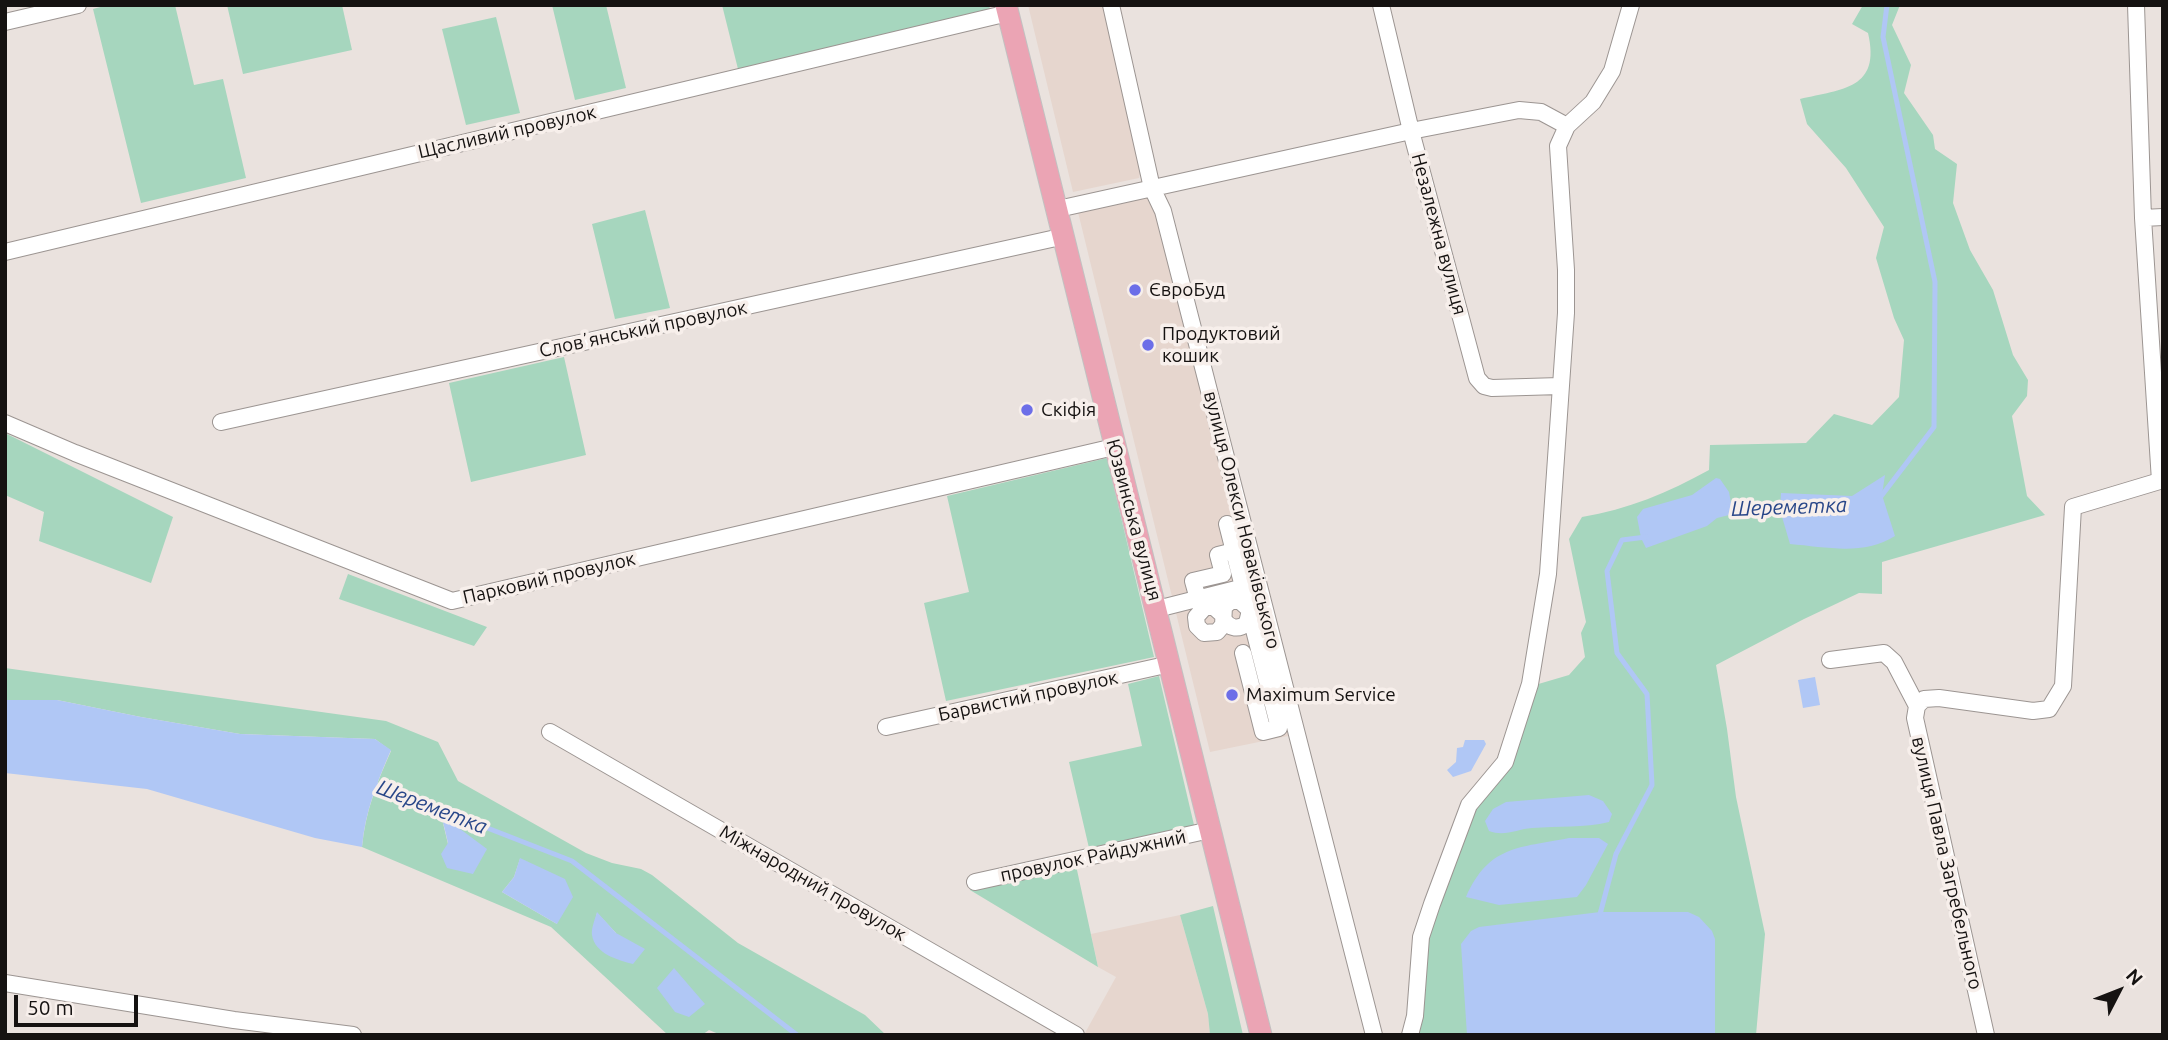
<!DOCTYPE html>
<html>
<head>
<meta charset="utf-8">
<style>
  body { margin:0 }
  #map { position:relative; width:2168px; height:1040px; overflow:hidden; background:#eae2de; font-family:Ubuntu,sans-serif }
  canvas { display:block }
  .frame { position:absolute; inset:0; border:7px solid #151211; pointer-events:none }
  .north { position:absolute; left:2084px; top:956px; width:70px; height:70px; -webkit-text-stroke:5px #f7efeb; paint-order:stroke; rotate:48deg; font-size:19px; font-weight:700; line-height:28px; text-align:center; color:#151211 }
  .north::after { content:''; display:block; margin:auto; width:24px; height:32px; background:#151211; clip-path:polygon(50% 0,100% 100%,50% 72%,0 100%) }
  .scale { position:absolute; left:14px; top:995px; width:124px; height:32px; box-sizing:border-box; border:4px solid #151211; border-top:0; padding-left:9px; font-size:21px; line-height:24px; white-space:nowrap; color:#151211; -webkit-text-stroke:5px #f7efeb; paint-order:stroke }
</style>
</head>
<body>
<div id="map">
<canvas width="2168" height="1040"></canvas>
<div class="frame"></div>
<div class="north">N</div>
<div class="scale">50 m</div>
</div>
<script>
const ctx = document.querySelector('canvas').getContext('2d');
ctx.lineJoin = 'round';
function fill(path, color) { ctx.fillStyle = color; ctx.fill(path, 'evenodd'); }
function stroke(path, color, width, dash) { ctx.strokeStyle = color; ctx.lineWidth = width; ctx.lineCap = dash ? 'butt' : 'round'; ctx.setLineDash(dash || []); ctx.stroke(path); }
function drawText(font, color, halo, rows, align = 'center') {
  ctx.font = font + ' Ubuntu,sans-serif'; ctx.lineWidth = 7; ctx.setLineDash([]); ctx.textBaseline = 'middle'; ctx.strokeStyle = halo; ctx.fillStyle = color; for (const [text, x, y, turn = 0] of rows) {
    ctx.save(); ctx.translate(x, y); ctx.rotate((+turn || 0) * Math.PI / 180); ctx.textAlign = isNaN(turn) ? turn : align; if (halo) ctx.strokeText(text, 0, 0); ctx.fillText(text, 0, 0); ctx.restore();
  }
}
fill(new Path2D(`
  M1028,5H1103L1142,166L1139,178L1073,192Z
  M1150,192L1293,735L1210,752L1077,208Z
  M1180,915L1208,1014L1210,1035L1085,1033L1116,977L1098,967L1091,934Z`), '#e6d6ce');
fill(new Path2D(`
  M108,5H175L194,85L223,79L246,178L141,203L93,9Z
  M227,5H342L352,50L243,74Z
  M552,5H606L626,88L575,100Z
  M722,5H989L992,17L740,77Z
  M1863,5H1900L1892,25L1911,65L1904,93L1933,135L1935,149L1957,164L1953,203L1970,250L1993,290L2013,355L2028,380L2027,396L2012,416L2027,496L2045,515L1882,562V594L1859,593L1804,619L1716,665L1727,729L1736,797L1765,934L1756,1035H1410L1420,949L1464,813L1505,762L1535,685L1569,675L1585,657L1581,633L1586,622L1569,539L1582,517C1627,510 1669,492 1709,470L1710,445L1806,443L1834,414L1872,425L1899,397L1904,340L1894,318L1876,258L1884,227L1846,168L1807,124L1800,99C1843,89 1881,89 1868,33L1852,24Z
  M496,17L520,113L466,125L442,29Z
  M645,210L670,308L615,319L592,224Z
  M564,357L586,455L471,482L449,383Z
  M5,433L173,517L151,583L39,541L44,512L5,495Z
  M1107,458L1154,657L946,701L924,603L969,592L947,496Z
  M348,574L487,627L474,646L339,599Z
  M5,668L386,721L438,742L458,781L586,853L612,863L641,869L652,875L738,943L865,1015L886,1035H721L709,1030L702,1035H668L551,927L362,847C365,813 377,782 391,751L375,739L240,734L141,717L57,700H5ZM443,823L473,874L448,844ZM520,859L557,924L502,892L514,877ZM597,913L616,933L592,934Z
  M1159,676L1194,825L1089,848L1069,762L1142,746L1128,684Z
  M1074,860L1077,870L1098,967L970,890L975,882Z
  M1213,906L1243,1035H1210L1208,1014L1180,915Z`), '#a6d6be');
fill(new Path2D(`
  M1885,475L1882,495L1895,536C1864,556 1826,547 1790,544L1780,510L1781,493L1852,496Z
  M1716,478L1720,479L1729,492L1733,514L1717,518L1707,526L1646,548L1641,538L1637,517L1643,509L1692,495Z
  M1815,677L1820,705L1803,708L1798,680Z
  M5,700H57L141,717L240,734L375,739L391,750C377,782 365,812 362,847L315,838L147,789L5,773Z
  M1465,740H1484L1486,744L1471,771L1453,777L1447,770L1456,762L1457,748L1463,747Z
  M1589,795L1603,801L1612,814L1609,822C1584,828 1558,826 1532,828C1517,829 1505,837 1489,831L1485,821L1493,809L1506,802Z
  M448,820L487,849L473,874L447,868L441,854L448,843L443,822Z
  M1569,838H1599L1608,844L1586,885L1577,897L1499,905L1466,897C1489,845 1519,848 1569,838Z
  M520,858L565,879L573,897L557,924L502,892L514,877Z
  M597,912L616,933L645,949L633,964C618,960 595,954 592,935C591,929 595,919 597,912Z
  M1600,912H1688L1699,917L1712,931L1715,939V1035H1467L1461,944L1471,931L1479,927Z
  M674,968L705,1004L689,1017L675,1012L657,988Z`), '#b0c7f5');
stroke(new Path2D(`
  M1879,499L1934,427L1935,282L1883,37L1887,5
  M1727,507L1787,509
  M372,783L572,861L797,1035
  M1599,918L1616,854L1652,785L1647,694L1617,653L1607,571L1622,540L1646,537`), '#b0c7f5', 5);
const minor = new Path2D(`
  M1111,5L1152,188L1163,211L1374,1035
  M1381,5L1411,131L1477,378L1484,386L1492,388L1560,386
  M2136,5L2143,218L2160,481
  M5,22L78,5
  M1058,209L1411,131L1519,110L1541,112L1567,126
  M2143,218L2163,217
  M5,252L1008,13
  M221,422L1065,236
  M5,423L75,453L452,601L1114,447
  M1227,524L1279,728L1263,732L1243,653
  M1198,599L1193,581L1223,574L1218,555L1234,551
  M1157,609L1244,587
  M1223,615L1214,607H1205L1196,617L1197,626L1204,633L1217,632L1223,625L1224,607L1231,601H1240L1250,610L1247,623C1239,630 1230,629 1224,620
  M1830,660L1884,653L1894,662L1917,706
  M886,727L1170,664
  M550,732L1076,1035
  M975,882L1210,830
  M5,983L234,1020L353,1035
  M1410,1035L1415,1016L1421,937L1432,904L1469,805L1505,762L1530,684L1548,574L1566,313V270L1558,146L1567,126L1593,102L1612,71L1631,5
  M1986,1035L1915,718L1917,706L1924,699L1939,698L2033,711L2049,709L2063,686L2073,507L2163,480`);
const major = new Path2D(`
  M1006,5L1261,1035`);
stroke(minor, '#9c9592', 18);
stroke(major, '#c2c1c1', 23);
stroke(minor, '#fff', 16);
stroke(major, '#eba4b4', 21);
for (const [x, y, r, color] of [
  [1135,290,7,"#6c6ee8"],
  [1148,345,7,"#6c6ee8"],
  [1027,410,7,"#6c6ee8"],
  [1232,695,7,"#6c6ee8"]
]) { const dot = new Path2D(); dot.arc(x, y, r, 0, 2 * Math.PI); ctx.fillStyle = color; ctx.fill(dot); stroke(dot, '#f7efeb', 2.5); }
drawText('19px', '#151211', '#f7efeb', [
  ["Щасливий провулок",507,132,-13],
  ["Незалежна вулиця",1439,234,75],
  ["Словʼянський провулок",643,329,-12],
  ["Юзвинська вулиця",1134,520,75],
  ["вулиця Олекси Новаківського",1242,520,76],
  ["Парковий провулок",549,578,-13],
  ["Барвистий провулок",1028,696,-12],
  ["провулок Райдужний",1093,856,-12],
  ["вулиця Павла Загребельного",1947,863,77],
  ["Міжнародний провулок",813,883,30]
]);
drawText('19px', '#151211', '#f7efeb', [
  ["ЄвроБуд",1149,290],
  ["Продуктовий",1162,334],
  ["кошик",1162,356],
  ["Скіфія",1041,410],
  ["Maximum Service",1246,695]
], 'left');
drawText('italic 21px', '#294789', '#f7efeb', [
  ["Шереметка",1789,507,-2],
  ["Шереметка",432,807,21]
]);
</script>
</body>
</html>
